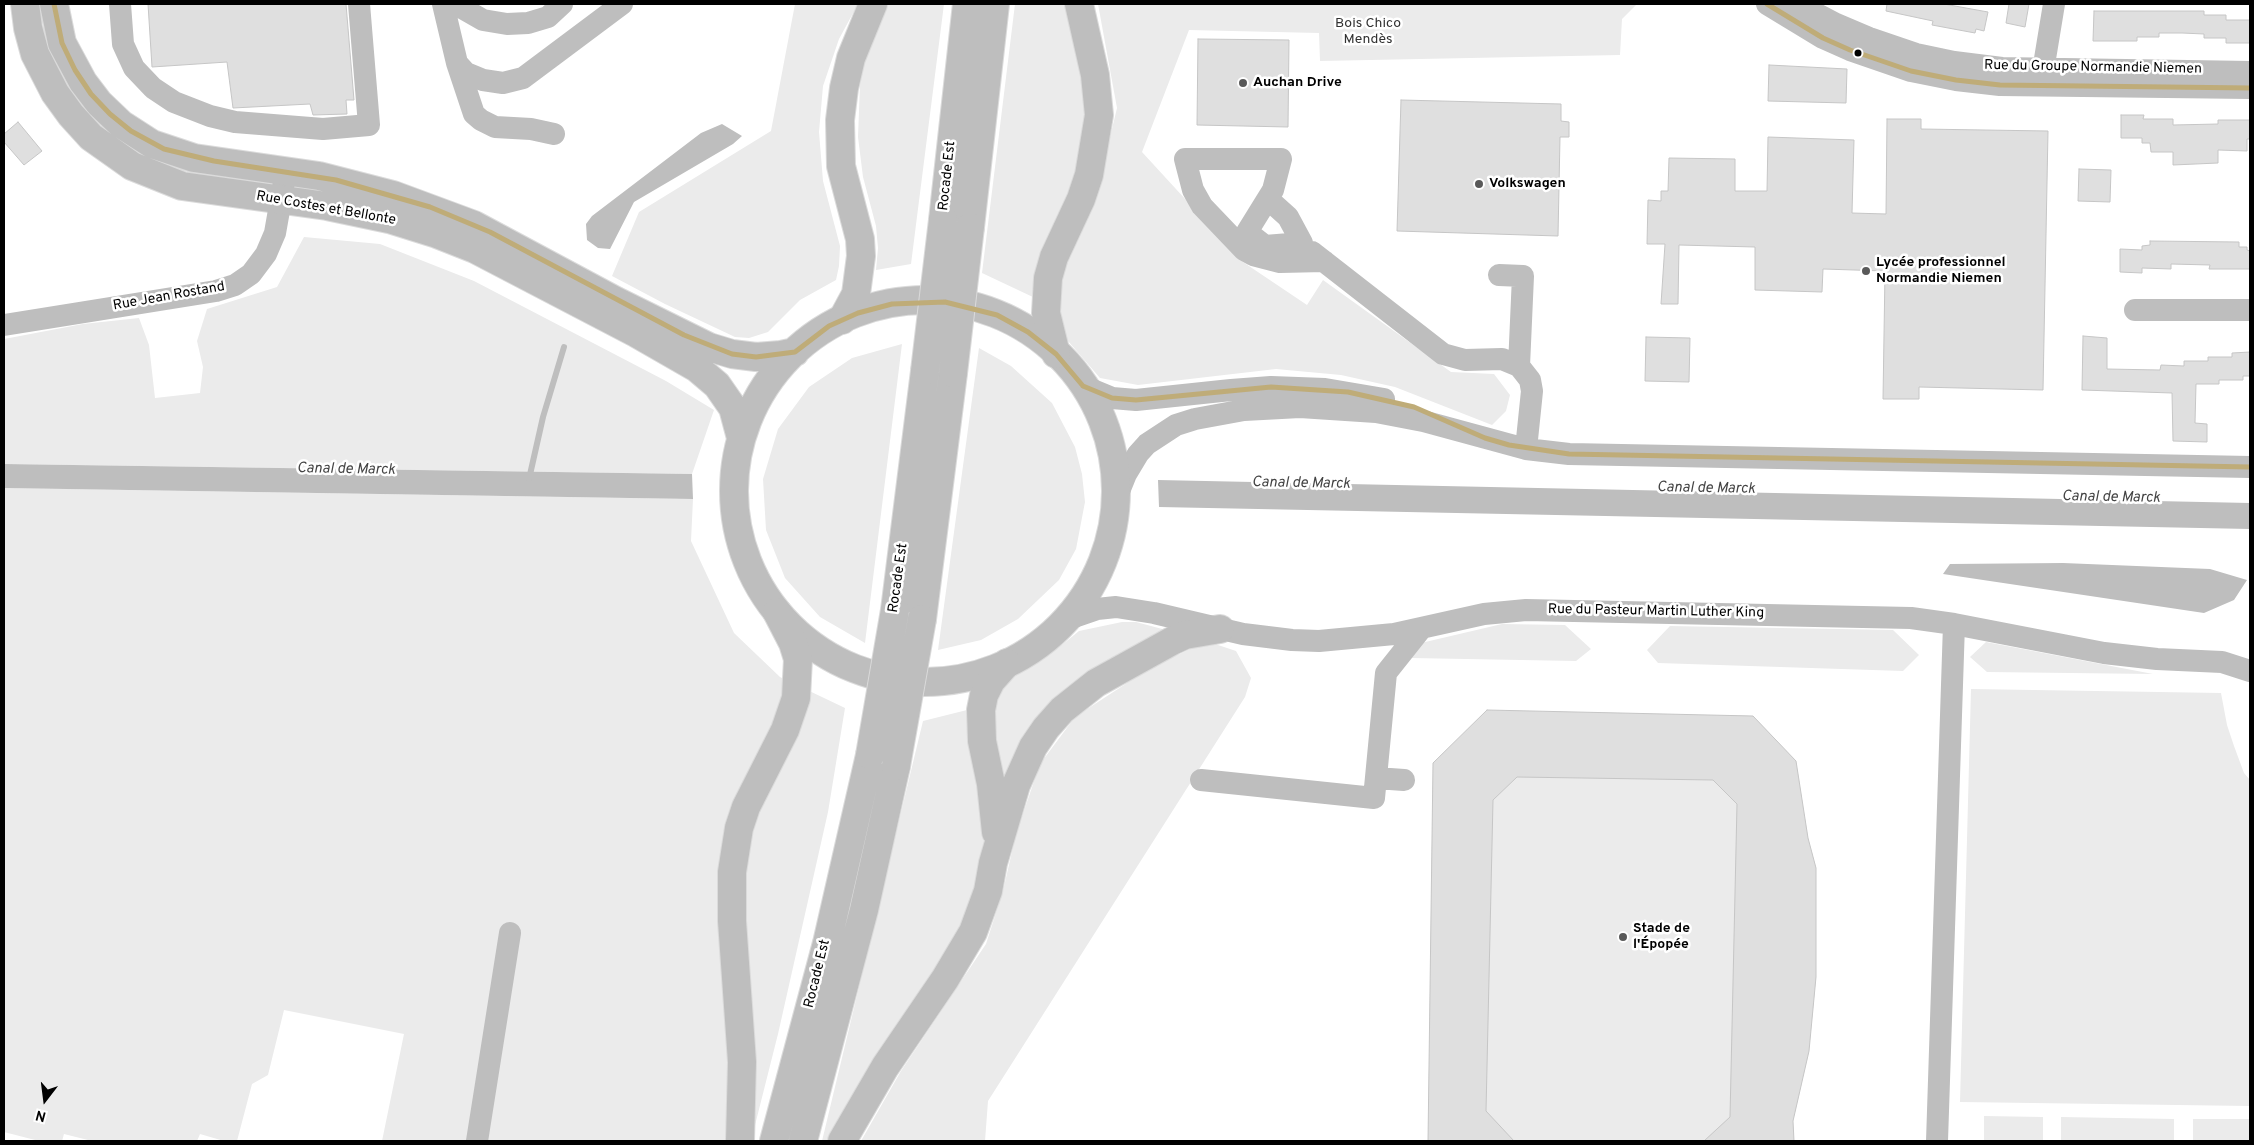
<!DOCTYPE html>
<meta charset="utf-8">
<style>
body{margin:0}
#map{position:relative;width:2254px;height:1145px;overflow:hidden;background:#fff;font-family:Overpass,sans-serif}
canvas{display:block}
.frame{position:absolute;inset:0;border:5px solid #000;pointer-events:none}
.north{position:absolute;left:20px;top:1075px;width:50px;height:50px;-webkit-text-stroke:4px #fff;paint-order:stroke;rotate:195deg;font-size:14px;font-weight:700;line-height:20px;text-align:center;color:#000}
.north::after{content:'';display:block;margin:auto;width:18px;height:22px;background:#000;clip-path:polygon(50% 0,100% 100%,50% 72%,0 100%)}
</style>
<div id="map">
<canvas width="2254" height="1145"></canvas>
<div class="frame"></div>
<div class="north">N</div>
</div>
<script>
const ctx = document.querySelector('canvas').getContext('2d');
ctx.lineJoin = 'round';
function fill(path, color) { ctx.fillStyle = color; ctx.fill(path, 'evenodd'); }
const poly = rows => new Path2D(rows.map(r => 'M' + r).join(''));
function strokePath(path, color, width, dash) { ctx.strokeStyle = color; ctx.lineWidth = width; ctx.lineCap = dash ? 'butt' : 'round'; ctx.setLineDash(dash || []); ctx.stroke(path); }
function drawText(font, color, halo, rows, align = 'center') {
  ctx.font = font + ' Overpass,sans-serif'; ctx.lineWidth = 5; ctx.setLineDash([]); ctx.textBaseline = 'middle'; ctx.strokeStyle = halo; ctx.fillStyle = color; for (const [text, x, y, turn = 0] of rows) {
    ctx.save(); ctx.translate(x, y); ctx.rotate((+turn || 0) * Math.PI / 180); ctx.textAlign = isNaN(turn) ? turn : align; if (halo) ctx.strokeText(text, 0, 0); ctx.fillText(text, 0, 0); ctx.restore();
  }
}
const green = poly([
 [795,4,858,4,839,39,823,86,819,132,823,181,840,246,839,266,836,280,800,300,768,332,749,338,735,337,665,304,612,276,639,212,771,131],
 [887,4,944,4,911,264,876,270,878,248,876,226,863,177,858,137,860,85,868,42],
 [1015,4,1070,4,1090,124,1085,161,1035,298,982,273],
 [1098,4,1637,4,1622,19,1620,55,1320,61,1319,33,1189,30,1142,152,1243,262,1307,305,1323,280,1451,372,1494,374,1510,395,1506,411,1492,425,1395,387,1341,375,1276,369,1138,385,1100,378,1062,334,1056,292,1069,251,1100,179,1117,108],
 [304,237,380,244,474,281,666,381,714,410,692,474,4,464,4,339,83,324,139,318,149,345,155,398,200,393,203,367,197,341,207,309,277,287],
 [902,344,865,643,820,617,785,578,766,530,763,479,778,429,809,387,852,358],
 [979,348,1011,366,1052,403,1075,447,1082,474,1085,502,1076,549,1059,580,1018,619,981,640,938,650],
 [4,488,693,499,691,541,734,633,780,677,845,708,828,812,778,1034,751,1141,382,1141,404,1034,284,1010,268,1075,252,1084,237,1141,224,1141,200,1134,197,1141,92,1141,64,1134,62,1141,39,1141,4,1132],
 [1122,622,1136,622,1166,630,1111,666,1007,790,999,773,990,708,1006,682,1026,667,1063,644,1079,631],
 [1502,624,1565,625,1591,649,1576,661,1411,658,1421,643],
 [1670,626,1893,630,1919,655,1903,671,1658,663,1647,650],
 [1986,642,2153,674,1987,672,1970,657],
 [1215,644,1236,651,1251,678,1245,697,988,1101,985,1141,861,1141,901,1071,986,944,1003,891,1016,834,1040,764,1075,717,1147,670,1196,646],
 [1971,689,2221,693,2227,725,2234,746,2244,773,2250,780,2250,1106,1960,1102],
 [967,710,989,818,971,922,835,1141,822,1141,923,721],
 [1487,711,1753,716,1796,761,1808,838,1816,868,1816,977,1809,1051,1793,1121,1794,1141,1428,1141,1433,763],
 [1984,1116,2043,1117,2043,1141,1984,1141],
 [2061,1117,2174,1119,2174,1141,2061,1141],
 [2193,1119,2250,1119,2250,1141,2193,1141]
]);
const water = poly([
 [722,124,742,136,733,144,634,202,610,249,598,248,587,240,586,224,592,216,701,133],
 [4,464,692,474,693,499,4,488],
 [1158,480,2250,503,2250,529,1159,507],
 [2063,563,2210,569,2247,580,2234,600,2204,613,1943,574,1950,564]
]);
const stream = poly([
 [529,479,543,417,564,347]
]);
const building = poly([
 [148,4,346,4,354,100,346,100,347,114,313,115,310,104,233,108,227,62,152,67,148,4],
 [1887,4,1944,4,1988,12,1984,31,1976,29,1975,33,1932,25,1933,21,1886,11,1887,4],
 [2009,4,2029,4,2025,27,2006,23,2009,4],
 [2094,11,2204,11,2204,15,2226,15,2226,20,2250,20,2250,43,2226,43,2226,38,2204,38,2204,34,2182,33,2159,33,2159,37,2137,37,2137,41,2093,41,2094,11],
 [1198,39,1289,40,1288,127,1197,125,1198,39],
 [1769,65,1847,69,1846,103,1768,101,1769,65],
 [1401,100,1561,104,1561,121,1569,122,1569,137,1560,137,1558,236,1397,231,1401,100],
 [2121,115,2144,115,2143,119,2173,119,2173,125,2218,124,2218,120,2250,120,2250,139,2247,139,2247,151,2218,150,2218,163,2173,165,2173,152,2151,152,2150,143,2142,143,2142,138,2121,138,2121,115],
 [1887,119,1921,119,1921,129,2048,131,2043,390,1919,387,1919,399,1883,399,1885,271,1823,269,1822,292,1755,290,1755,247,1679,245,1678,304,1661,304,1665,244,1647,244,1648,200,1661,201,1661,191,1668,191,1669,158,1735,159,1735,191,1767,191,1768,137,1854,140,1852,213,1886,214,1887,119],
 [18,122,42,151,24,165,4,142,4,134,18,122],
 [2079,169,2111,170,2110,202,2078,201,2079,169],
 [2150,241,2239,242,2239,247,2247,247,2247,250,2250,251,2250,269,2209,269,2210,265,2171,264,2171,269,2142,268,2142,273,2120,272,2120,249,2142,250,2142,246,2150,245,2150,241],
 [2083,336,2107,338,2107,369,2160,370,2161,365,2184,366,2184,361,2208,361,2208,357,2232,357,2232,353,2250,352,2250,376,2243,376,2243,380,2219,380,2219,384,2196,384,2195,423,2207,424,2207,442,2173,441,2172,393,2082,390,2083,336],
 [1646,337,1690,338,1689,382,1645,381,1646,337],
 [1487,710,1753,716,1796,761,1808,838,1816,868,1816,977,1809,1051,1793,1121,1794,1141,1704,1141,1730,1117,1737,804,1713,780,1517,777,1493,800,1486,1111,1514,1141,1428,1141,1433,763,1487,710]
]);
const minor = poly([
 [120,4,123,44,134,68,153,88,174,102,210,116,235,122,323,129,369,125,359,4],
 [443,4,457,63,466,73,483,80,503,83,523,78,622,4],
 [455,4,483,20,507,24,528,23,548,17,562,4],
 [1767,4,1823,38,1850,50,1911,71,1956,80,2000,85,2250,88],
 [1798,4,1836,24,1869,38,1916,54,1954,62,2002,68,2250,72],
 [457,63,474,114,481,120,495,127,531,129,554,134],
 [2041,83,2054,4],
 [1268,199,1288,217,1302,243,1265,246,1247,232,1273,190,1281,159,1185,159,1193,190,1202,206,1244,250,1253,255,1280,262,1324,261],
 [1312,252,1443,354,1465,360,1502,359,1519,366,1530,380,1532,391,1526,449],
 [1499,275,1523,276,1519,366],
 [2135,310,2250,310],
 [4,325,216,291,235,285,251,274,266,254,275,233,284,182],
 [1083,386,1112,398,1136,400,1231,390,1271,387,1325,389,1384,399],
 [1115,501,1126,474,1138,454,1147,444,1176,425,1195,419,1244,410,1300,407,1376,412,1423,421,1526,449,1569,454,2250,467],
 [1065,620,1097,609,1116,607,1154,613,1243,634,1292,640,1319,641,1394,634,1484,614,1526,610,1911,618,1954,624,2104,653,2157,659,2222,662,2250,671],
 [1376,778,1404,780],
 [1201,780,1374,798,1386,673,1421,629],
 [477,1141,510,933],
 [1937,1141,1954,624]
]);
const major = poly([
 [25,4,28,28,35,54,55,93,71,115,91,137,132,166,182,186,327,206,389,219,437,234,475,249,636,333,697,368,717,385,733,408,741,438],
 [54,4,62,43,83,82,99,103,121,124,152,144,194,158,319,176,393,195,474,225,616,301,709,347,732,354,756,357,781,355,795,352],
 '734 491a191 191 0 1 1 382 0a191 191 0 1 1-382 0Z'
]);
const highway = poly([
 [943,220,967,4],
 [970,227,995,4],
 [842,320,856,294,861,256,860,239,841,166,840,120,844,88,851,58,873,4],
 [1056,354,1046,313,1048,278,1054,257,1081,199,1089,175,1099,115,1095,75,1079,4],
 [895,610,925,371],
 [922,619,953,373],
 [996,832,991,784,982,741,981,710,984,695,991,681,1007,663],
 [740,1141,742,1062,732,921,732,872,739,828,746,807,785,730,796,698,798,659,793,643,777,612],
 [774,1141,827,943,870,755],
 [803,1141,864,910,896,766],
 [842,1141,885,1067,945,979,973,932,988,891,993,863,1016,785,1033,747,1046,728,1062,710,1096,683,1172,641,1185,635,1220,629]
]);
const highwayBridge = poly([
 [925,371,943,220],
 [953,373,970,227],
 [870,755,895,610],
 [896,766,922,619]
]);
const bus1 = poly([
 [54,4,62,43,75,70,91,94,110,114,131,131,164,149,214,161,336,180,430,207,490,232,684,335,732,354,756,357,795,352,829,326,858,313,892,304,945,302,997,315,1028,332,1056,354,1083,386],
 [1767,4,1823,38,1850,50,1911,71,1956,80,2000,85,2250,88],
 [1083,386,1112,398,1136,400,1271,387,1348,392,1414,407,1485,438,1509,445,1569,454,2250,467]
]);
const markers = [
 [1858,53,4.5,"#000"],
 [1243,83,5,"#595959"],
 [1479,184,5,"#595959"],
 [1866,271,5,"#595959"],
 [1623,937,5,"#595959"]
];
const parkNames = [
 ["Bois Chico",1368,24],
 ["Mendès",1368,40]
];
const streetNames = [
 ["Rue du Groupe Normandie Niemen",2093,68,1],
 ["Rocade Est",948,176,-84],
 ["Rue Costes et Bellonte",326,209,10],
 ["Rue Jean Rostand",169,297,-10],
 ["Rocade Est",899,578,-82],
 ["Rue du Pasteur Martin Luther King",1656,612,1],
 ["Rocade Est",818,974,-76]
];
const poiNames = [
 ["Auchan Drive",1253,83],
 ["Volkswagen",1489,184],
 ["Lycée professionnel",1876,263],
 ["Normandie Niemen",1876,279],
 ["Stade de",1633,929],
 ["l'Épopée",1633,945]
];
const waterNames = [
 ["Canal de Marck",346,470,1],
 ["Canal de Marck",1301,484,1],
 ["Canal de Marck",1706,489,1],
 ["Canal de Marck",2111,498,1]
];
fill(green, '#ebebeb');
fill(water, '#bebebe');
strokePath(stream, '#bebebe', 6);
fill(building, '#dfdfdf');
strokePath(building, '#c6c6c6', 1);
strokePath(major, '#dbdbdb', 30);
strokePath(highway, '#dbdbdb', 30);
strokePath(minor, '#bebebe', 22);
strokePath(major, '#bebebe', 28);
strokePath(highway, '#bebebe', 28);
strokePath(highwayBridge, '#dbdbdb', 30, []);
strokePath(highwayBridge, '#bebebe', 28);
strokePath(bus1, '#bfac78', 5);
for (const [x, y, r, color] of markers) { const dot = new Path2D(); dot.arc(x, y, r, 0, 2 * Math.PI); ctx.fillStyle = color; ctx.fill(dot); strokePath(dot, '#fff', 2); }
drawText('14px', '#323232', '#fff', parkNames);
drawText('14px', '#000', '#fff', streetNames);
drawText('bold 14px', '#000', '#fff', poiNames, 'left');
drawText('italic 15px', '#434343', '#fff', waterNames);
</script>
